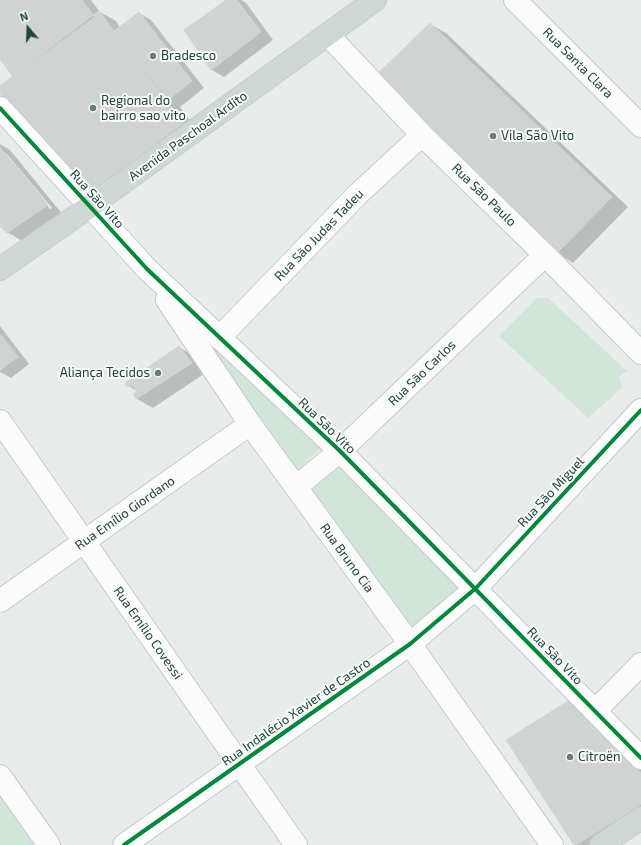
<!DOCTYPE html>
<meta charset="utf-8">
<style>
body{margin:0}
#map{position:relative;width:641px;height:845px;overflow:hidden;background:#e8edeb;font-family:"Exo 2",sans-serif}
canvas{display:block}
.north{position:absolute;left:8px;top:8px;width:40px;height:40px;-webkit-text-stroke:3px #f7fbf9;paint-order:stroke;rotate:341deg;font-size:11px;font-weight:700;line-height:16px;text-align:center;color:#24423a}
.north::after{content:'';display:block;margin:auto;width:14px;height:18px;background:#24423a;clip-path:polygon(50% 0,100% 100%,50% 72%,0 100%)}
</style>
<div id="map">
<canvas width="641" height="845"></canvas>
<div class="north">N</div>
</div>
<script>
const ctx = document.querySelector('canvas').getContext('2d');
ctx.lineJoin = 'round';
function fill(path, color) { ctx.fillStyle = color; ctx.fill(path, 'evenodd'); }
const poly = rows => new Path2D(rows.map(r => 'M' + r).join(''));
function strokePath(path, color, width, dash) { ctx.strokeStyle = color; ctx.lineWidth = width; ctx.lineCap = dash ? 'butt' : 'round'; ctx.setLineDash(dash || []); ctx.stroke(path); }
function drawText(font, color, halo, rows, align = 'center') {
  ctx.font = font + ' "Exo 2",sans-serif'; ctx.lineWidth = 4; ctx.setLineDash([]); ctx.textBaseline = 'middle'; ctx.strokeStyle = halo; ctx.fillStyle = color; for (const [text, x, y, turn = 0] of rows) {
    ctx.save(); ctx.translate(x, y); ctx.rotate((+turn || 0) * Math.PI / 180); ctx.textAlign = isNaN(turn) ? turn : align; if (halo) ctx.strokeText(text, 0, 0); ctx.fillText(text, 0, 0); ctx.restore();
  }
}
const green = poly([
 [537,298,548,298,627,371,619,377,623,387,588,418,499,336],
 [196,338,215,338,320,449,294,474],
 [340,463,463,590,408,632,307,493],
 [0,792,35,845,0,845]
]);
const shadow = poly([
 [0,0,91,0,100,12,116,21,120,28,139,13,151,20,204,88,180,107,199,132,109,200,92,191,0,92,0,87,14,77,0,57],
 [228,0,241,0,246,3,273,40,224,77,212,70,186,31],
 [430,24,446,33,628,207,573,263,557,253],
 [0,144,10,150,63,215,24,242,7,232,0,224],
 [3,153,6,153,52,208,50,209],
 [0,326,29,364,11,378,0,372],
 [179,347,195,357,207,372,153,408,137,399,138,392,129,386],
 [568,702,584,712,641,768,641,823,607,845,575,845]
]);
const building = poly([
 [0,0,82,0,95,17,13,77,0,59,0,0],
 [226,0,237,0,261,32,211,70,184,30,226,0],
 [99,11,183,123,92,191,0,94,0,86,99,11],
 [139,12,192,81,168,100,114,31,139,12],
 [430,23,612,197,556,254,375,76,430,23],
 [0,147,48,205,7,233,0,226,0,147],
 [0,334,18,357,0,370,0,334],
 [179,346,192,363,136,399,133,394,137,392,132,385,128,387,125,383,179,346],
 [568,701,641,773,641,804,576,845,574,845,506,740,568,701]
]);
const minor = poly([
 [515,0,641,126],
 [328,35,422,135,545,255,641,353],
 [0,108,147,269,340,451,641,758],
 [167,300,250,424,410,644,552,845],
 [219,338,357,195,422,135],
 [0,421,296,845],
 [296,487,340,451,545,255],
 [0,601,250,424],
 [595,711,641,664],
 [0,776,49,845],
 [124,845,410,644,476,588,641,410]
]);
const major = poly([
 [0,269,89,207,375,0],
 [601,845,641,818]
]);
const cycleway = poly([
 [0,108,147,269,340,451,641,758],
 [124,845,410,644,476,588,641,410]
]);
const markers = [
 [153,56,4,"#697e78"],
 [93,108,4,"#697e78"],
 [493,136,4,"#697e78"],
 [158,373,4,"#697e78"],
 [570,757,4,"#697e78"]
];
const poiNames = [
 ["Bradesco",161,56],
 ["Regional do",101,101],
 ["bairro sao vito",101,116],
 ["Vila São Vito",501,136],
 ["Aliança Tecidos",150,373,"right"],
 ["Citroën",578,757]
];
const streetNames = [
 ["Rua Santa Clara",578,63,45],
 ["Avenida Paschoal Ardito",188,136,-36],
 ["Rua São Paulo",484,195,44],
 ["Rua São Vito",97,199,48],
 ["Rua São Judas Tadeu",319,235,-46],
 ["Rua São Carlos",422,373,-44],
 ["Rua São Vito",327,426,44],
 ["Rua São Miguel",551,492,-47],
 ["Rua Emílio Giordano",125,513,-35],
 ["Rua Bruno Cia",347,558,54],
 ["Rua Emílio Covessi",148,633,55],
 ["Rua São Vito",555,656,46],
 ["Rua Indalécio Xavier de Castro",296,712,-35]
];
fill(green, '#d1e6d8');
fill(shadow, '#0003');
fill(building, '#cfd4d2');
strokePath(building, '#d1d6d4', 1);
strokePath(minor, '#c5cac8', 24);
strokePath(major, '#c3ccc9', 24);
strokePath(minor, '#fcfcfc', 22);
strokePath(major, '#cfd7d5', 22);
strokePath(cycleway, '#00873e', 4);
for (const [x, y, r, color] of markers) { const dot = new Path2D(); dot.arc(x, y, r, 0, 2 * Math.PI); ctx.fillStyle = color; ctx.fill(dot); strokePath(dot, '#f7fbf9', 1.5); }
drawText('13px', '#24423a', '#f7fbf9', poiNames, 'left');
drawText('13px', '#24423a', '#f7fbf9', streetNames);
</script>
